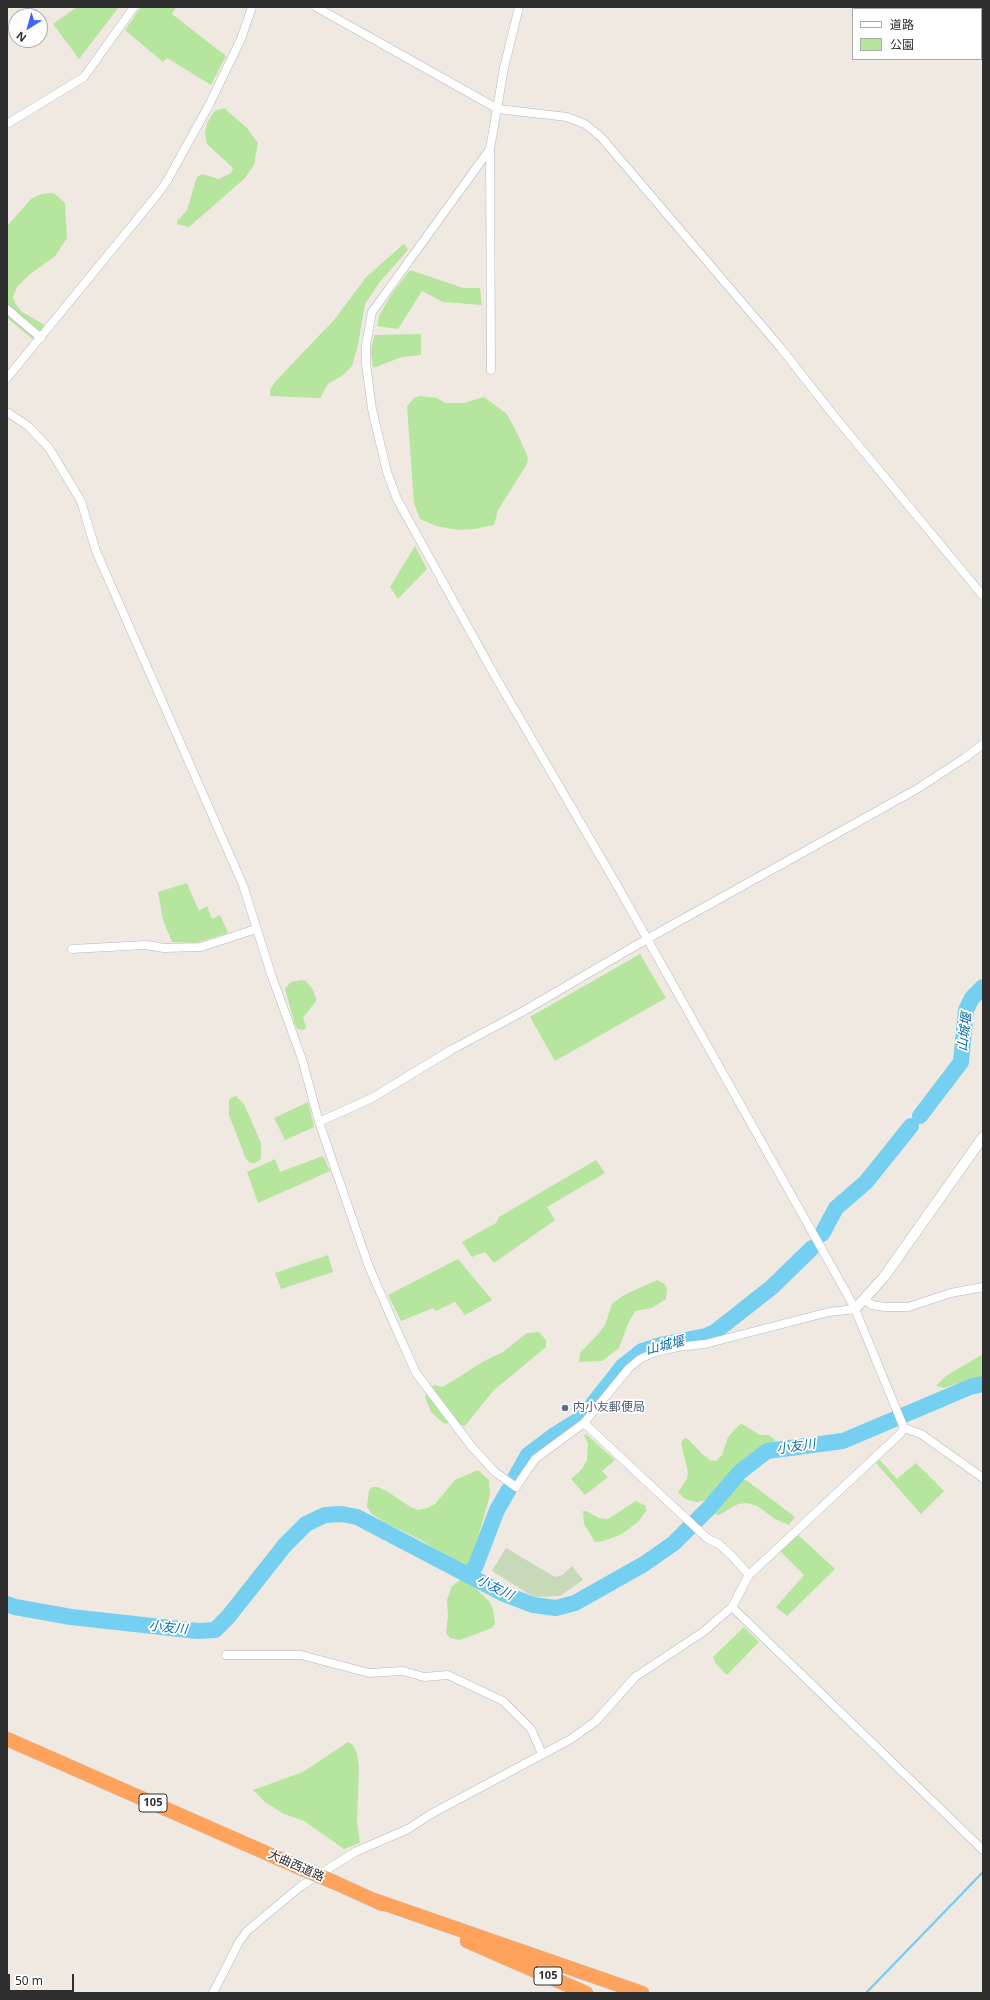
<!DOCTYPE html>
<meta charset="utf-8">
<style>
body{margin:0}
#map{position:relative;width:990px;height:2000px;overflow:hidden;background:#efe9e1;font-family:"Noto Sans","Noto Sans JP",sans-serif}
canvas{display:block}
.frame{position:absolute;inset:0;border:8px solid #2e2e2e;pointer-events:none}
.legend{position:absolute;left:852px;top:8px;width:130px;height:52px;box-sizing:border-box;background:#fff;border:1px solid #ababab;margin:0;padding:5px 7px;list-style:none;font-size:12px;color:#2e2e2e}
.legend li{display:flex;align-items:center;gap:8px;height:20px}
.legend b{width:20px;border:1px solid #ababab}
.north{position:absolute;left:8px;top:8px;width:40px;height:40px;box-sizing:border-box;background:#fff;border:1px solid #ababab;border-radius:50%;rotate:217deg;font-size:11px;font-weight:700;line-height:16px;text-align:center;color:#2e2e2e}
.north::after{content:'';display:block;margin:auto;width:14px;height:18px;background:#4264fb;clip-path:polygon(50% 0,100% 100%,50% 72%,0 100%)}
.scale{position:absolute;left:8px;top:1974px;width:66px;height:18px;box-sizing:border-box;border:2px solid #2e2e2e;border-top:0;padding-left:5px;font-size:12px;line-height:14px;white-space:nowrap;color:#2e2e2e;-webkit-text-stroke:3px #fff;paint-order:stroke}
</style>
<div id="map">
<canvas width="990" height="2000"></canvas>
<div class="frame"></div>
<ul class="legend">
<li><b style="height:5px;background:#fff"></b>道路</li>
<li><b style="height:11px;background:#b6e59e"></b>公園</li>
</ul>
<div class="north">N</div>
<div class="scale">50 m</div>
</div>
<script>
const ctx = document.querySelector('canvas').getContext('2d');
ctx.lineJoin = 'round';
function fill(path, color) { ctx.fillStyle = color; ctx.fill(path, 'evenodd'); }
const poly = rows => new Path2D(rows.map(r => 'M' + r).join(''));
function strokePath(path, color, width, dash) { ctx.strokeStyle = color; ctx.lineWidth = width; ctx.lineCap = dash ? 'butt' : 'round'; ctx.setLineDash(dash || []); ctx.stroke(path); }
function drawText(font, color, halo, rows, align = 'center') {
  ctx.font = font + ' "Noto Sans","Noto Sans JP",sans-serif'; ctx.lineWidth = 3.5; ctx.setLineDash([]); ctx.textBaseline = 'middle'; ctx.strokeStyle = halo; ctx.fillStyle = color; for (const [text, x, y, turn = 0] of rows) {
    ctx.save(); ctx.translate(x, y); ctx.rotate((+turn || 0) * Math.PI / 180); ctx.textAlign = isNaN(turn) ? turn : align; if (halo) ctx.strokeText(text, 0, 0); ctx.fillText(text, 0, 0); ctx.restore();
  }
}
const green = poly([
 [77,7,119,7,79,59,53,24],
 [141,7,176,7,172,14,226,56,211,85,167,58,163,62,125,30],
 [224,108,247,128,258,143,254,165,244,179,189,227,177,224,177,221,187,210,197,177,202,174,219,179,231,173,233,168,207,144,205,133,207,124,211,116,215,111],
 [51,193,55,194,65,203,67,238,55,256,29,275,17,287,13,297,15,303,22,312,43,324,44,328,35,338,31,338,7,318,7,226,32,198,42,194],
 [404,244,408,250,379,283,365,304,358,345,352,366,343,375,328,384,320,398,270,396,270,390,275,382,334,320,367,276],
 [410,270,463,288,480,288,482,305,443,302,422,291,398,329,377,326,379,316,391,295],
 [421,334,421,355,402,357,373,368,371,352,374,335],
 [420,396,437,398,445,403,464,403,484,397,507,414,520,439,528,458,527,464,498,510,494,525,474,529,458,530,436,526,420,519,414,503,407,406,414,398],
 [415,546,427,569,398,599,390,587],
 [187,883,199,911,207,906,212,919,220,915,228,933,196,943,172,942,163,920,158,892],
 [640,954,666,998,555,1061,530,1017],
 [301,980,306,981,312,988,316,998,316,1001,303,1018,306,1027,304,1030,298,1029,295,1025,285,989,291,982],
 [236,1096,244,1104,261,1143,261,1156,260,1160,255,1163,250,1163,246,1159,229,1115,229,1100,232,1097],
 [308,1102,314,1127,285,1140,274,1118],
 [323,1156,330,1171,258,1203,247,1172,275,1159,280,1172],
 [596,1160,605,1173,547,1207,555,1220,494,1263,485,1252,472,1257,462,1242,496,1223,499,1217],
 [328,1255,333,1272,281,1289,275,1273],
 [458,1259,492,1300,465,1315,455,1302,436,1311,433,1308,401,1321,388,1295],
 [657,1280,663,1283,667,1288,666,1299,652,1308,635,1311,628,1324,619,1348,602,1361,579,1362,580,1353,598,1334,605,1325,612,1304,624,1295],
 [539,1332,546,1340,546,1347,493,1391,465,1426,443,1423,431,1412,425,1397,427,1391,434,1385,443,1387,484,1361,503,1352,527,1333],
 [983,1354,983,1379,955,1384,945,1388,936,1386,946,1376],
 [742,1424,760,1435,769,1435,774,1439,775,1441,772,1447,763,1446,751,1455,710,1499,697,1502,685,1499,678,1492,687,1479,688,1472,681,1443,683,1440,685,1438,689,1440,701,1453,710,1460,716,1461,722,1455,728,1437,739,1425],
 [586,1434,615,1460,602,1471,608,1477,585,1495,571,1479,582,1469,587,1460,588,1443,584,1436],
 [879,1459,897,1479,916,1463,944,1491,921,1514,876,1463],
 [478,1470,489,1480,490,1495,470,1565,464,1567,419,1539,384,1522,372,1514,367,1507,369,1490,372,1487,378,1487,388,1492,409,1506,418,1510,427,1508,435,1504,455,1480],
 [746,1480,795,1517,789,1525,775,1519,757,1506,747,1503,738,1504,719,1515,712,1513,731,1487,740,1480],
 [636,1501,646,1506,646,1511,639,1521,622,1534,603,1541,595,1542,584,1524,583,1511,586,1511,599,1518,608,1519],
 [795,1532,835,1569,787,1616,776,1607,804,1575,779,1550],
 [462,1579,469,1582,489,1601,493,1609,495,1624,492,1628,460,1640,450,1638,446,1633,448,1617,447,1600,452,1586],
 [744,1627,759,1642,727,1675,716,1664,713,1657],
 [348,1742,352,1744,357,1753,359,1768,357,1821,360,1843,344,1849,304,1821,284,1814,265,1802,253,1790,303,1772]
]);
const cemetery = poly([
 [506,1548,555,1577,562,1575,572,1566,583,1580,560,1596,535,1597,527,1593,492,1571]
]);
const stream = poly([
 [866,1993,983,1872]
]);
const river = poly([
 [920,1116,961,1062,966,1010,972,998,983,987],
 [822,1234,836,1208,866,1182,911,1126],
 [515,1478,528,1455,556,1434,582,1418,623,1366,642,1351,660,1345,706,1336,715,1332,772,1287,812,1248],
 [470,1576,476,1565,497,1510,508,1491],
 [7,1604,15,1607,71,1617,198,1631,215,1630,228,1617,285,1545,306,1524,325,1515,342,1514,357,1517,502,1593,533,1605,556,1608,575,1603,644,1564,674,1543,709,1508,740,1472,767,1451,843,1441,970,1387,983,1384]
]);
const minor = poly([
 [316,7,498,109,567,117,585,124,601,137,780,347,831,412,983,596],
 [7,124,84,77,134,7],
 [7,309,41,338],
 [491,370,490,149,504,68,519,7],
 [7,378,157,195,167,181,209,105,241,39,252,7],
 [7,412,28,426,49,448,81,501,96,551,243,885,271,974,302,1059,319,1122,369,1267,395,1326,416,1373,472,1447,495,1472,516,1487,535,1459,584,1423,629,1368,640,1359,655,1352,678,1347,705,1344,829,1312,855,1309],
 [72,949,146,945,164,948,201,947,256,929],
 [319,1122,372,1098,451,1050,522,1012,647,939,917,789,966,757,983,744],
 [864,1299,872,1305,885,1307,908,1307,951,1293,983,1287],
 [584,1423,708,1539,719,1544,733,1557,749,1575],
 [904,1428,921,1434,983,1478],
 [732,1607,983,1850],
 [226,1655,301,1655,369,1673,403,1671,424,1677,448,1675,503,1701,531,1729,542,1754],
 [213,1993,239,1942,247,1931,301,1886,355,1852,408,1829,431,1814,571,1739,596,1721,635,1677,703,1632,732,1607,749,1575,900,1434,904,1428,855,1309,846,1292,618,887,495,676,397,499,387,472,372,409,366,364,366,345,372,312,490,149]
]);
const tertiary = poly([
 [855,1309,884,1277,983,1137]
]);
const motorway = poly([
 [7,1739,298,1867],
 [336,1883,382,1904],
 [374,1900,642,1993],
 [467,1941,586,1993]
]);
const motorwayBridge = poly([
 [298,1867,336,1883]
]);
const markers = [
 [565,1408,4,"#5c6f8a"]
];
const shields = [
 [153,1803,28],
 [548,1976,28]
];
const shieldNames = [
 ["105",153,1803],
 ["105",548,1976]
];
const serviceNames = [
 ["内小友郵便局",573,1408]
];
const streetNames = [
 ["大曲西道路",296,1866,24]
];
const waterNames = [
 ["山城堰",965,1032,-83],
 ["山城堰",665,1346,-15],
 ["小友川",796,1447,-8],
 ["小友川",495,1588,26],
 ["小友川",168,1628,6]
];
fill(green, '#b6e59e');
fill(cemetery, '#c8d9b8');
strokePath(stream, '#75cff0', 2.5);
strokePath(river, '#75cff0', 16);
strokePath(minor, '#b4b7c1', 9);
strokePath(tertiary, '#b4b7c1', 11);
strokePath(motorway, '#c9c9c9', 15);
strokePath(minor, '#fff', 8);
strokePath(tertiary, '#fff', 10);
strokePath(motorway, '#ffa35c', 14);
strokePath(motorwayBridge, '#c9c9c9', 15, []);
strokePath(motorwayBridge, '#ffa35c', 14);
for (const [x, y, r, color] of markers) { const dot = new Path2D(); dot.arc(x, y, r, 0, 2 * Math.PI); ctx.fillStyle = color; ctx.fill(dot); strokePath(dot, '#fff', 1.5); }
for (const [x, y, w] of shields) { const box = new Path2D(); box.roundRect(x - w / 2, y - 9, w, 18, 3); ctx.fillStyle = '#fff'; ctx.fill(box); strokePath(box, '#2e2e2e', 1); }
drawText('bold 11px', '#2e2e2e', null, shieldNames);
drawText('12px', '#4e5e75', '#fff', serviceNames, 'left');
drawText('12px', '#2e2e2e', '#fff', streetNames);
drawText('italic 13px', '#0d6fa3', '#fff', waterNames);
</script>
